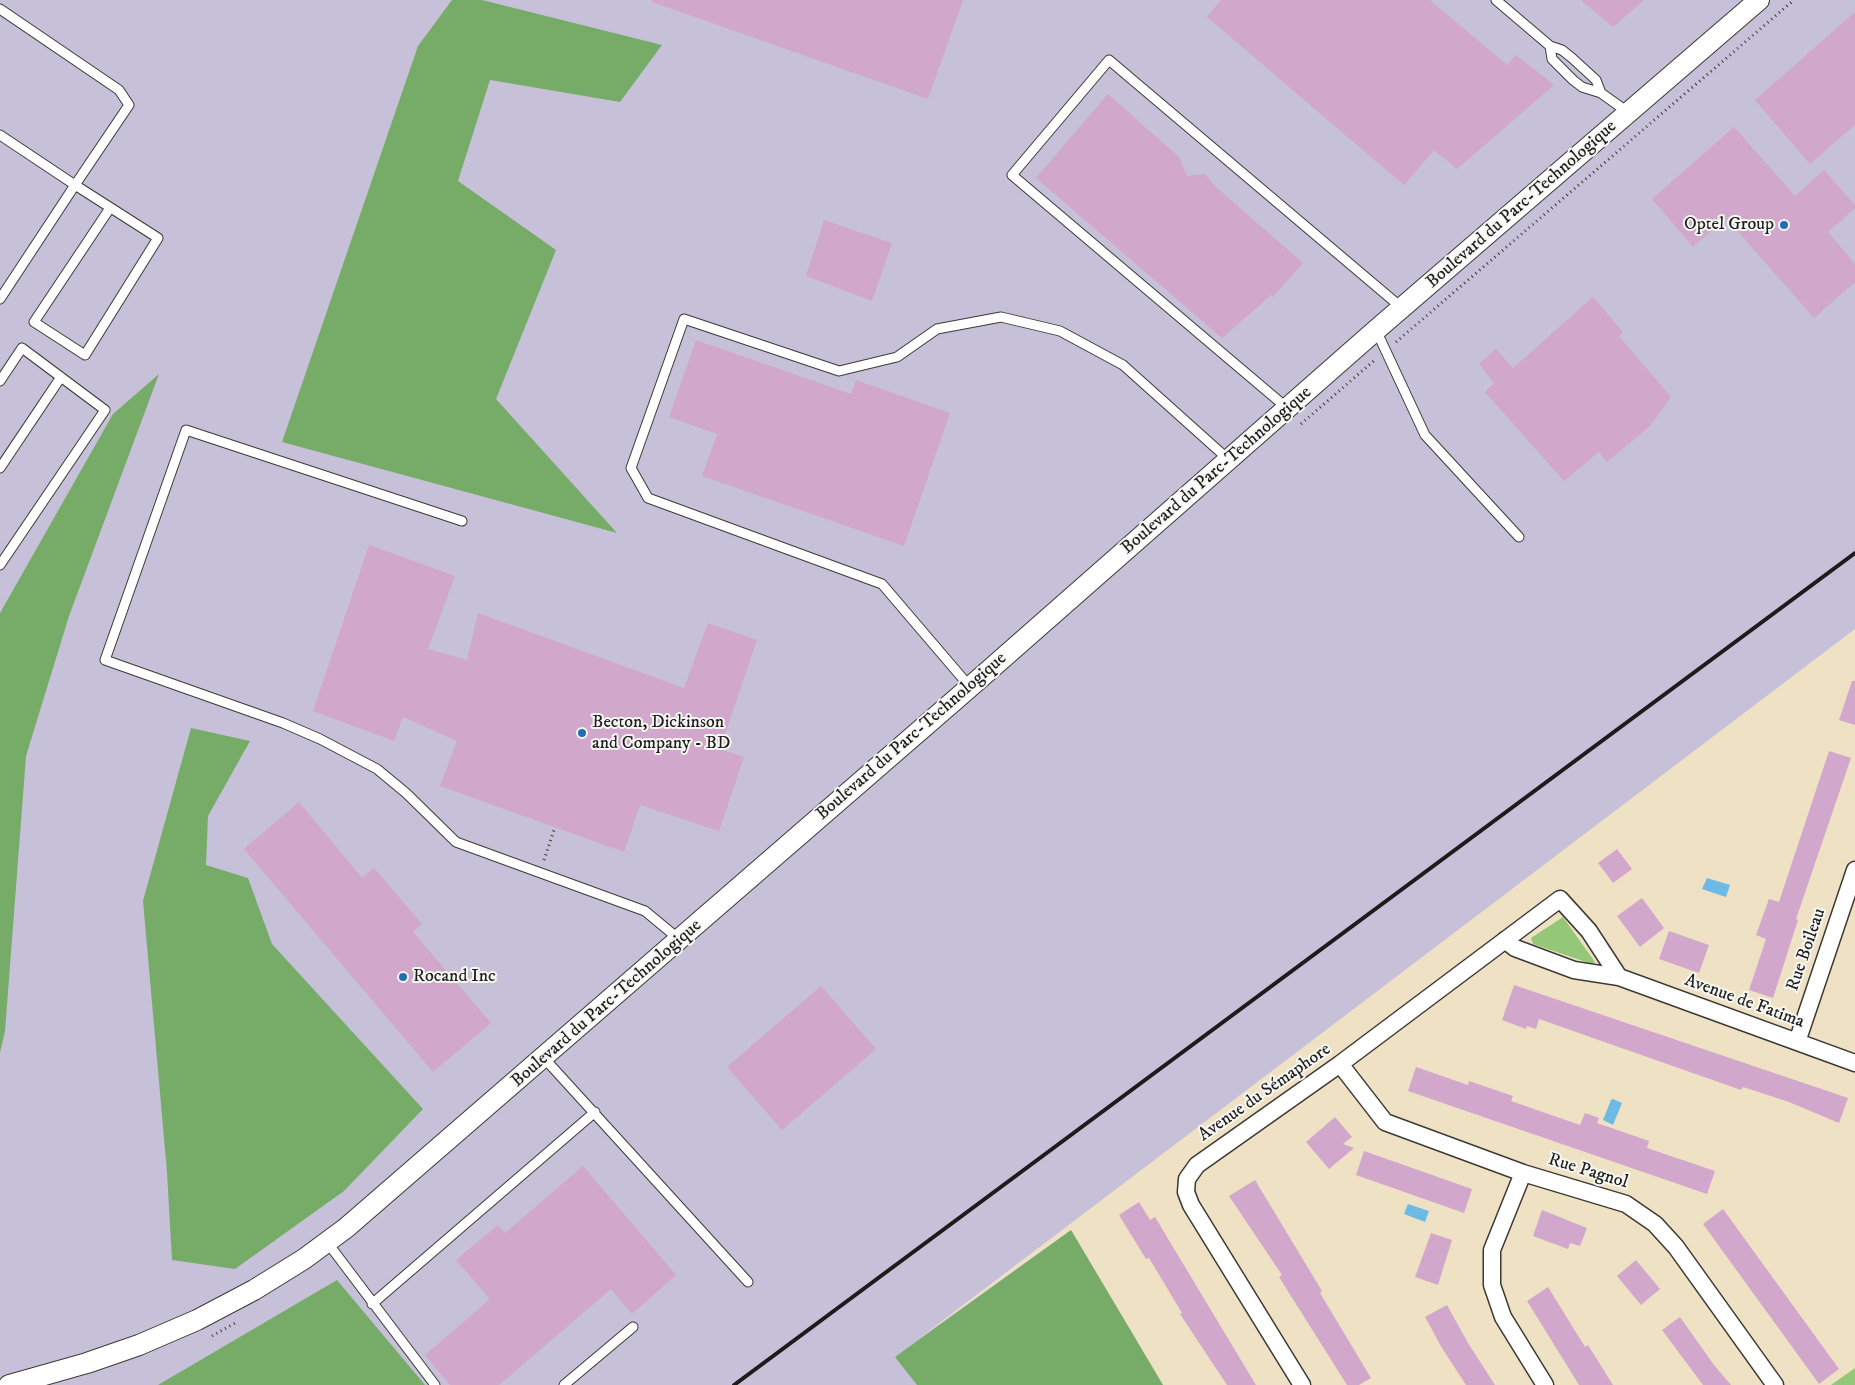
<!DOCTYPE html>
<meta charset="utf-8">
<style>
body{margin:0}
canvas{display:block;background:#efe1c4}
</style>
<canvas width="1855" height="1385"></canvas>
<script>
const ctx = document.querySelector('canvas').getContext('2d');
ctx.lineJoin = 'round';
function fill(path, color) { ctx.fillStyle = color; ctx.fill(path, 'evenodd'); }
const poly = rows => new Path2D(rows.map(r => 'M' + r).join(''));
function strokePath(path, color, width, dash) { ctx.strokeStyle = color; ctx.lineWidth = width; ctx.lineCap = dash ? 'butt' : 'round'; ctx.setLineDash(dash || []); ctx.stroke(path); }
function drawText(font, color, halo, rows, align = 'center') {
  ctx.font = font + ' "IM FELL DW Pica",serif'; ctx.lineWidth = 4; ctx.setLineDash([]); ctx.textBaseline = 'middle'; ctx.strokeStyle = halo; ctx.fillStyle = color; for (const [text, x, y, turn = 0] of rows) {
    ctx.save(); ctx.translate(x, y); ctx.rotate((+turn || 0) * Math.PI / 180); ctx.textAlign = isNaN(turn) ? turn : align; if (halo) ctx.strokeText(text, 0, 0); ctx.fillText(text, 0, 0); ctx.restore();
  }
}
const industrial = poly([
 [0,0,1855,0,1855,629,917,1340,1071,1230,1163,1385,0,1385]
]);
const green = poly([
 [1563,917,1595,962,1592,964,1533,944,1531,938],
 [1855,1368,1855,1385,1831,1385]
]);
const forest = poly([
 [452,0,482,0,662,45,620,102,490,80,458,181,556,250,496,399,617,533,282,442,418,46],
 [159,374,69,616,26,756,5,1031,0,1053,0,613,113,414],
 [191,728,250,741,208,816,206,865,248,878,272,944,423,1109,344,1191,235,1269,172,1260,167,1172,143,901],
 [1071,1230,1163,1385,917,1385,895,1357],
 [337,1280,425,1385,158,1385]
]);
const water = poly([
 [1707,878,1730,885,1726,897,1702,889],
 [1613,1099,1622,1103,1613,1125,1603,1120,1611,1100],
 [1408,1204,1429,1211,1425,1222,1404,1214]
]);
const building = poly([
 [652,0,963,0,928,99,652,2],
 [1221,0,1430,0,1507,65,1516,55,1554,85,1457,169,1434,150,1404,185,1207,17],
 [1581,0,1644,0,1613,27],
 [1855,12,1855,125,1810,164,1755,100],
 [1108,94,1179,157,1187,176,1205,174,1216,187,1303,263,1273,297,1271,295,1222,338,1036,178],
 [1734,127,1795,196,1824,170,1855,205,1855,208,1828,232,1855,264,1855,282,1814,318,1726,218,1693,247,1652,199],
 [824,220,892,243,872,301,806,276],
 [1593,297,1623,332,1619,336,1671,397,1650,426,1607,462,1599,452,1564,481,1485,392,1494,383,1479,364,1496,349,1513,368],
 [696,340,851,394,856,380,950,413,904,546,702,476,717,434,669,417],
 [369,545,455,576,428,649,467,660,478,613,684,688,708,623,757,640,720,749,744,757,719,831,640,805,624,852,440,786,457,741,403,717,394,741,313,711],
 [1852,681,1855,681,1855,725,1839,720],
 [1829,751,1851,758,1796,919,1798,920,1773,998,1749,990,1766,939,1756,935,1769,899,1779,902],
 [299,802,362,878,374,868,422,924,413,932,491,1023,433,1072,244,849],
 [1617,849,1632,869,1613,883,1598,863],
 [1642,898,1664,928,1640,947,1617,916],
 [1669,931,1709,945,1699,973,1659,959],
 [1514,985,1848,1098,1839,1123,1789,1102,1743,1087,1741,1090,1539,1019,1536,1029,1527,1026,1526,1029,1502,1020],
 [821,986,876,1049,782,1130,727,1067],
 [1416,1067,1468,1085,1469,1081,1513,1096,1511,1101,1580,1125,1585,1113,1599,1118,1597,1123,1649,1141,1647,1148,1715,1171,1707,1194,1408,1091],
 [1335,1117,1352,1137,1343,1144,1354,1148,1329,1169,1306,1142],
 [1364,1151,1472,1189,1464,1213,1356,1175],
 [583,1166,676,1275,632,1314,611,1289,499,1385,450,1385,425,1355,490,1299,456,1260,498,1225,505,1233],
 [1255,1180,1322,1291,1320,1293,1371,1378,1359,1385,1347,1385,1279,1277,1282,1275,1229,1196],
 [1139,1202,1150,1220,1155,1217,1256,1385,1227,1385,1180,1314,1182,1313,1149,1258,1146,1259,1119,1215],
 [1723,1209,1839,1369,1819,1384,1703,1224],
 [1542,1210,1587,1228,1580,1246,1570,1243,1568,1249,1533,1236],
 [1431,1233,1452,1240,1438,1285,1415,1277],
 [1636,1260,1660,1289,1641,1305,1617,1276],
 [1548,1287,1585,1347,1588,1345,1613,1385,1579,1385,1527,1301],
 [1447,1305,1468,1343,1495,1385,1466,1385,1442,1348,1425,1317],
 [1680,1317,1714,1365,1731,1385,1703,1385,1662,1330]
]);
const path = poly([
 [1396,342,1794,0],
 [1301,424,1376,359],
 [544,860,555,827],
 [212,1336,237,1322]
]);
const service = poly([
 [1496,0,1550,46,1562,50,1572,58,1596,80,1601,93],
 [0,9,119,90,129,105,75,185,158,238,85,355,34,322,110,208],
 [1550,46,1552,59,1573,80,1582,87,1601,93,1629,113],
 [0,135,75,185,0,299],
 [1376,330,1425,435,1519,537],
 [0,381,22,348,105,410,0,565],
 [1287,408,1012,175,1109,60,1402,308],
 [0,468,61,377],
 [462,521,186,430,105,660,283,723,320,739,377,769,406,793,456,842,645,911,680,940],
 [970,687,882,584,648,498,631,468,684,319,839,371,897,357,937,329,1001,317,1060,331,1123,365,1229,460],
 [544,1058,748,1282],
 [327,1242,435,1385],
 [372,1304,595,1112],
 [564,1385,633,1327]
]);
const minor = poly([
 [1505,940,1515,948,1574,970,1619,977,1855,1063],
 [1797,1042,1855,870],
 [1340,1064,1385,1122,1523,1173,1626,1204,1655,1224,1676,1247,1775,1385],
 [1523,1173,1492,1250,1492,1285,1503,1317,1545,1385],
 [1302,1385,1191,1205,1186,1192,1187,1179,1197,1165,1340,1064,1560,899,1589,931,1619,977]
]);
const tertiary = poly([
 [9,1385,87,1363,139,1345,197,1320,254,1290,304,1259,346,1228,970,687,1376,330,1759,0]
]);
const rail = poly([
 [734,1385,1855,553]
]);
const markers = [
 [1784,225,5,"#1f6fb2"],
 [582,733,5,"#1f6fb2"],
 [403,977,5,"#1f6fb2"]
];
const streetNames = [
 ["Boulevard du Parc-Technologique",1522,205,-41],
 ["Boulevard du Parc-Technologique",1217,471,-41],
 ["Boulevard du Parc-Technologique",912,737,-41],
 ["Rue Boileau",1807,950,-71],
 ["Avenue de Fatima",1744,1002,20],
 ["Boulevard du Parc-Technologique",607,1004,-41],
 ["Avenue du Sémaphore",1265,1093,-35],
 ["Rue Pagnol",1588,1172,17]
];
const poiNames = [
 ["Optel Group",1774,225,"right"],
 ["Becton, Dickinson",592,723],
 ["and Company - BD",592,744],
 ["Rocand Inc",413,977]
];
fill(industrial, '#c7c0d9');
fill(green, '#94c778');
fill(forest, '#77ac68');
fill(water, '#6ebae7');
fill(building, '#d1a7cc');
strokePath(service, '#3c3a35', 11);
strokePath(minor, '#3c3a35', 19);
strokePath(tertiary, '#3c3a35', 22);
strokePath(path, '#3c3a35', 3, [1, 4]);
strokePath(service, '#fff', 9);
strokePath(minor, '#fff', 16);
strokePath(tertiary, '#fff', 20);
strokePath(rail, '#1c1c1c', 4);
for (const [x, y, r, color] of markers) { const dot = new Path2D(); dot.arc(x, y, r, 0, 2 * Math.PI); ctx.fillStyle = color; ctx.fill(dot); strokePath(dot, '#f6f6f2', 2); }
drawText('18px', '#1c1c1c', '#f6f6f2', streetNames);
drawText('18px', '#1c1c1c', '#f6f6f2', poiNames, 'left');
</script>
